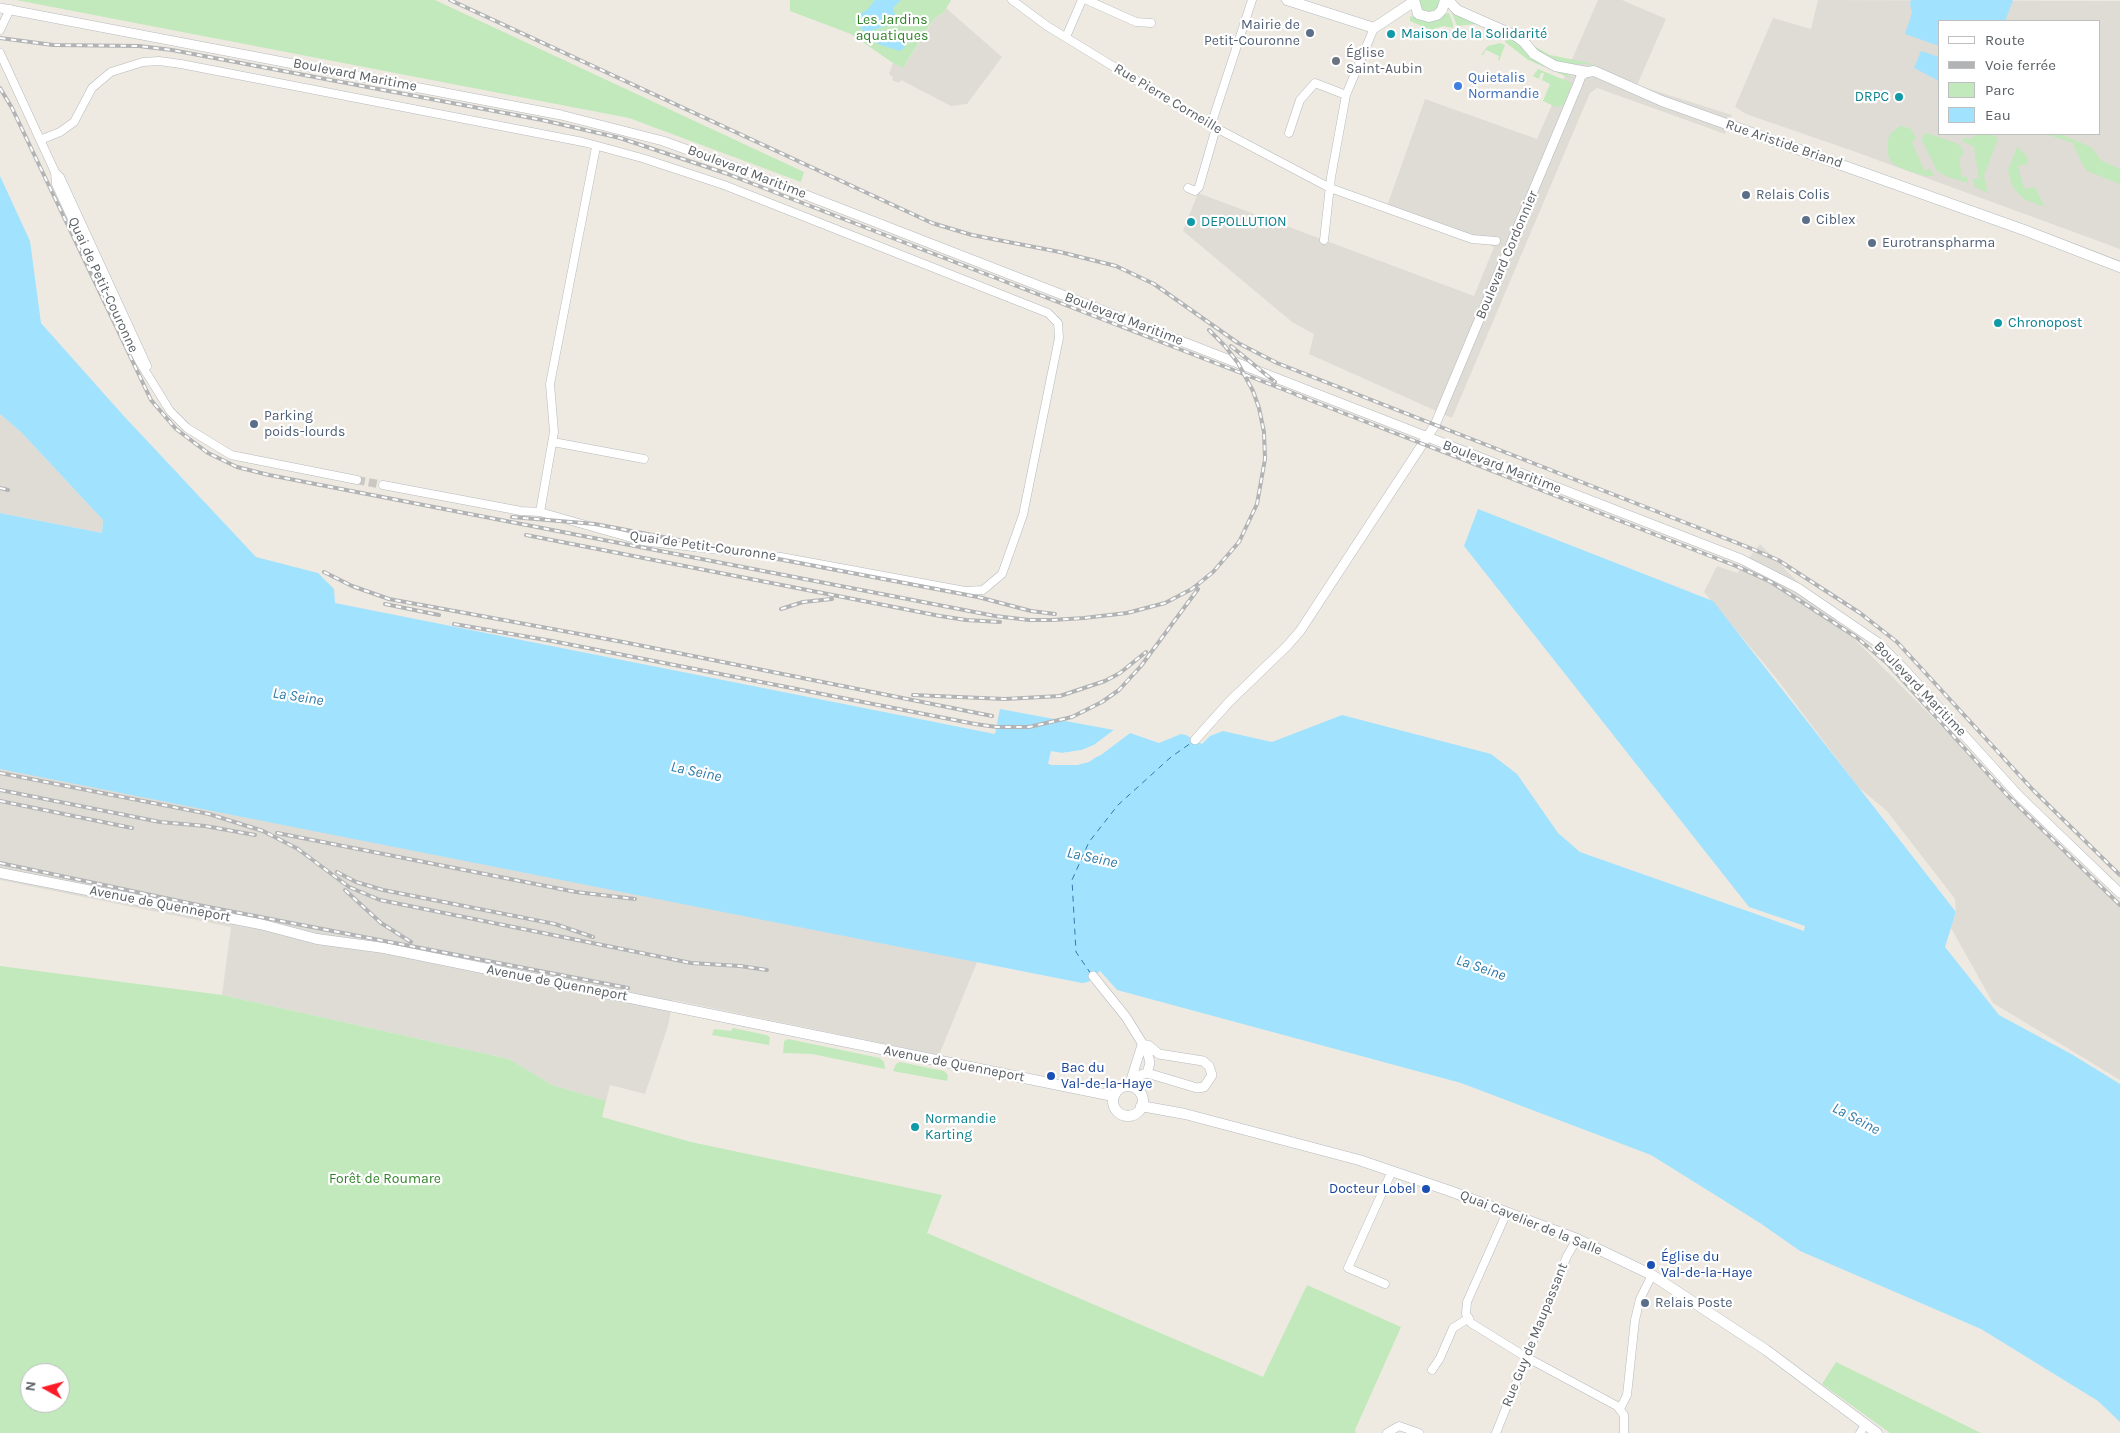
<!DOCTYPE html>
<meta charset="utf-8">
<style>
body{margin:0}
#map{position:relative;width:2120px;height:1433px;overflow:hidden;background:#efeae1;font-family:Karla,sans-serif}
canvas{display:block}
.legend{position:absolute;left:1938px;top:20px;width:162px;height:115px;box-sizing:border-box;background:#fff;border:1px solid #bdbfc1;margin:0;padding:6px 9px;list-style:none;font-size:15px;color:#5a6064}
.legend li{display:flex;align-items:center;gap:10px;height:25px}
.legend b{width:25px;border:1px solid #bdbfc1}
.north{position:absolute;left:20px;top:1363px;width:50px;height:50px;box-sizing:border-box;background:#fff;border:1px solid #bdbfc1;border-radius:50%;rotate:277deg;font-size:14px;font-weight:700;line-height:20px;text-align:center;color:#5a6064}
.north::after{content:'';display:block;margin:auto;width:18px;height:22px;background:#fc1b26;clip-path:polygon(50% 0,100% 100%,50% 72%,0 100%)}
</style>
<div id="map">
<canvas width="2120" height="1433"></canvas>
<ul class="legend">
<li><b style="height:6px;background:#fff"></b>Route</li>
<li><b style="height:6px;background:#b2b3b4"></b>Voie ferrée</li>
<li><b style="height:14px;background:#c1e9bb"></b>Parc</li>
<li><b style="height:14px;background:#a1e2ff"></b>Eau</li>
</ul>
<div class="north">N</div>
</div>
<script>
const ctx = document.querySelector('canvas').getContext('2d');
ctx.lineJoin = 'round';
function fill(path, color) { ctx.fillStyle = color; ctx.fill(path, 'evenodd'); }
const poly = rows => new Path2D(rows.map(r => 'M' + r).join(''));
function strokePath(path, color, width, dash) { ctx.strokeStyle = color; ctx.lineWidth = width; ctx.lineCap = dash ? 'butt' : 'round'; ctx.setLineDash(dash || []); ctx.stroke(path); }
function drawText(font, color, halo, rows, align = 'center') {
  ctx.font = font + ' Karla,sans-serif'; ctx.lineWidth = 4.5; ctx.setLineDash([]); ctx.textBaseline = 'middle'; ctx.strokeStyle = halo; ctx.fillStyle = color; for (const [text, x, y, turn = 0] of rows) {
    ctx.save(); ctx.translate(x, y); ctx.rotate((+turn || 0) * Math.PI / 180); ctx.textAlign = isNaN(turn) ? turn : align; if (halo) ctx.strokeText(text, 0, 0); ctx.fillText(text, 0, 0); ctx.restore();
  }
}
const industrial = poly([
 [1598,0,1622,0,1666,19,1637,85,1732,115,1725,134,1597,88,1590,93,1452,418,1309,354,1314,334,1292,322,1183,231,1198,193,1474,296,1494,247,1387,206,1425,99,1537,139],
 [1818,0,2120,1,2120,249,1853,151,1746,114,1735,107,1773,18,1811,29],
 [1939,21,2099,21,2099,134,1939,134],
 [946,8,1002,57,967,104,951,106,901,80,899,83,892,80,893,77,889,74,893,63,903,68,935,18,944,12],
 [0,414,21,432,103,520,102,533,0,513],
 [1760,544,2120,906,2120,1080,1993,1003,1951,928,1956,913,1955,899,1887,811,1858,787,1777,679,1704,592,1717,566,1737,573],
 [0,725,987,938,939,1055,673,1000,668,1026,645,1094,610,1085,606,1101,552,1085,509,1059,222,995,231,927,0,880]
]);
const green = poly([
 [16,0,435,0,804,172,801,182,629,118],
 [790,0,951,0,944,12,935,18,929,26,903,68,893,63,851,34,790,11],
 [1418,0,1440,0,1441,1,1437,9,1428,12,1421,9],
 [1449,13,1453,24,1453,28,1443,26,1431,30,1410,21,1410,16,1423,20],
 [1452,13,1455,13,1477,21,1476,24,1457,26],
 [1507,35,1516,41,1537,62,1547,68,1567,74,1572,79,1528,60,1505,42],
 [1500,43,1505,45,1499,61,1498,60,1499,56,1486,50,1483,55,1481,55,1488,46],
 [1534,46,1550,55,1589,63,1602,70,1587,64,1558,64,1539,54],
 [1538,69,1572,83,1564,105,1556,107,1543,101,1550,84,1542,80,1544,73,1541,73,1539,79,1533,76],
 [1900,126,1910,128,1916,138,1912,142,1924,170,1926,171,1929,168,1935,176,1925,176,1900,168,1890,161,1888,154,1888,140,1890,134],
 [1927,133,1958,144,1962,148,1963,154,1959,158,1962,178,1967,176,1968,183,1948,177,1937,171,1922,140,1923,135],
 [1977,134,1993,134,1998,138,1984,176,1988,193,1975,187,1973,178,1979,179,1974,147,1962,141,1966,137,1968,140],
 [2045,134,2060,134,2091,147,2102,161,2120,169,2120,184,2087,171,2082,164,2073,143],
 [2017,147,2026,155,2028,164,2018,166,2024,189,2035,187,2045,207,2024,199,2016,191,2011,183,2008,170],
 [0,966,222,995,509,1059,552,1085,606,1101,602,1117,691,1142,942,1195,927,1233,1263,1377,1307,1285,1401,1327,1355,1430,1356,1433,0,1433],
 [30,1373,60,1373,60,1403,30,1403],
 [733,1028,766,1035,770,1037,769,1045,712,1035,714,1029,731,1031],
 [788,1039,880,1058,884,1062,885,1069,812,1054,783,1053,784,1041],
 [900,1062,944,1071,948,1075,947,1081,893,1071,896,1064],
 [1836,1362,1981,1433,1890,1433,1822,1384]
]);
const water = poly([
 [875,0,901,0,893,8,897,22,865,33,854,19,868,9],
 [1911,0,2013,0,2005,21,1939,21,1939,46,1905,34,1912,13,1910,4],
 [885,30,898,39,904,41,906,46,900,51,878,44,874,38,876,32],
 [1921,51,1939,57,1939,81,1914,68],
 [0,176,30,241,41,323,122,414,256,557,318,573,334,589,335,603,995,734,1000,709,1114,730,1094,745,1082,750,1062,753,1054,752,1050,765,1077,765,1101,755,1130,733,1159,743,1181,734,1186,735,1202,744,1210,736,1223,731,1272,742,1342,715,1491,754,1517,774,1558,833,1580,852,1804,931,1805,926,1749,907,1464,546,1478,509,1713,601,1956,912,1945,947,1999,1015,2073,1055,2120,1084,2120,1422,2098,1401,1981,1329,1800,1251,1760,1223,1651,1155,1461,1083,1117,990,1100,971,1088,982,1082,983,0,769,0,513,102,533,103,520,21,432,0,414]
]);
const pier = poly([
 [1114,730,1116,731,1095,748,1074,755,1053,755,1051,762,1076,762,1088,759,1127,733,1130,733,1089,762,1077,765,1048,764,1051,751,1062,753,1082,750,1094,745]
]);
const ferry = poly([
 [1091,974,1076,952,1072,880,1089,842,1118,805,1171,757,1191,743]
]);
const minorTunnel = poly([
 [357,480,383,485]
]);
const minor = poly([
 [1012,0,1047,26,1201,120,1330,188,1472,239,1496,241],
 [1087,0,1136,22,1151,23],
 [0,30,10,9],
 [1066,37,1082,0],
 [0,53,55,172,56,184,104,288,136,356,170,411,187,428,231,455,357,480],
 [1211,125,1252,0],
 [1289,133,1300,100,1315,83,1346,95],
 [40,140,60,132,74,122,92,88,111,72,143,62,159,61,181,64,583,142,642,158,724,185,1048,313,1058,323,1059,338,1023,515,1002,574,983,590,965,591,781,557,642,541,540,512,521,511,383,485],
 [55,172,60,177,147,366],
 [1188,188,1195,191,1199,187,1216,128],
 [1324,240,1331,177,1346,95,1374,28],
 [553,442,644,459],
 [540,512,554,432,550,384,596,147],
 [1507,1212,1467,1302,1466,1314,1471,1323,1526,1357,1617,1406,1624,1415,1624,1433],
 [1385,1284,1348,1268,1392,1171],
 [1432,1370,1440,1358,1453,1328,1469,1318],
 [1620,1409,1627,1395,1635,1320,1640,1299,1652,1275],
 [1387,1433,1399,1426,1419,1433],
 [1496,1433,1567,1256,1577,1239],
 [1860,1433,1865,1425]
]);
const tertiary = poly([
 [0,8,561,115,663,141,721,162,1741,559,1798,588,1877,642,1905,670,2019,796,2120,893],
 [1195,740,1229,702,1287,646,1300,631,1435,425,1578,84,1581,76,1587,72],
 [1093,976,1126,1017,1147,1051,1150,1063,1147,1073],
 [1129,1086,1142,1045],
 [1137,1089,1136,1083,1140,1075,1147,1073,1197,1088,1204,1087,1212,1075,1209,1066,1203,1061,1159,1054,1148,1045,1142,1045]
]);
const secondary = poly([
 [1287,0,1374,28,1413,2],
 [1414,0,1418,14,1429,17,1437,15,1442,10,1445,0],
 [1448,0,1457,10,1516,36,1524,42,1534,54,1555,66,1587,72,1594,71,1662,101,2024,230,2120,267],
 [0,873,260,924,317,939,384,948,1113,1096],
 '1113 1101a15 15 0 1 1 30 0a15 15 0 1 1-30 0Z',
 [1141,1106,1185,1114,1359,1160,1450,1191,1577,1239,1652,1275,1766,1350,1877,1433]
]);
const rail = poly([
 [450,0,932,223,972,235,1060,252,1116,266,1154,284,1238,343,1277,363,1745,546,1778,560,1860,613,1897,642,2033,790,2120,875],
 [0,38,53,45,139,46,172,50,542,120,620,138,725,173,1303,397],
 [0,88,12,108,151,400,176,429,208,453,237,467,269,475,995,616,1029,620,1052,620,1084,618,1127,613,1165,603,1192,589,1213,572,1239,542,1257,504,1265,459,1264,432,1259,408,1253,391,1238,363,1225,346,1209,330],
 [1231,346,1275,382],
 [1297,395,1736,566,1771,582,1856,637,1887,663,2008,796,2120,905],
 [0,488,8,490],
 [512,517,595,524,978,597,1031,611,1055,614],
 [526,535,940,616,966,620,1000,622],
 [324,572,352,586,389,599,623,642,992,716],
 [385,604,439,615],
 [781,609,803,602,832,599],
 [454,624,552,641,975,724,997,727,1029,727,1072,717,1102,702,1119,690,1141,666,1198,589],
 [913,695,1005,699,1060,696,1105,681,1120,673,1146,652],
 [0,773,209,814,263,831,298,849,349,887,380,900,691,963,740,966,767,970],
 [0,790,160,822,205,826,255,835],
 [0,801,132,828],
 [277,833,576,892,635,899],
 [0,863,198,905,628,988],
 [337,872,356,882,383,890,555,924,593,937],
 [345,890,381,923,411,942]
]);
const markers = [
 [1310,33,5,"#5c6f8a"],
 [1391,34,5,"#0f9aa8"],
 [1336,61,5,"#6b7280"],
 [1458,86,5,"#3f7fe0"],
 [1899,97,5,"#0f9aa8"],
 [1746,195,5,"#5c6f8a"],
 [1806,220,5,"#5c6f8a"],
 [1191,222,5,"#0f9aa8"],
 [1872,243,5,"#5c6f8a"],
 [1998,323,5,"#0f9aa8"],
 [254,424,5,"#5c6f8a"],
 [1051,1076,5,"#1a4fb4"],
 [915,1127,5,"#0f9aa8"],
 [1426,1189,5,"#1a4fb4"],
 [1651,1265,5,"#1a4fb4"],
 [1645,1303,5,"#5c6f8a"]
];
const parkNames = [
 ["Les Jardins",892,20],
 ["aquatiques",892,36],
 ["Forêt de Roumare",385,1179]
];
const serviceNames = [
 ["Mairie de",1300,25,"right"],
 ["Petit-Couronne",1300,41,"right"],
 ["Relais Colis",1756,195],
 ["Ciblex",1816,220],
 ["Eurotranspharma",1882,243],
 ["Parking",264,416],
 ["poids-lourds",264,432],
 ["Relais Poste",1655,1303]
];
const cultureNames = [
 ["Maison de la Solidarité",1401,34],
 ["DRPC",1889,97,"right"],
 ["DEPOLLUTION",1201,222],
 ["Chronopost",2008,323],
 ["Normandie",925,1119],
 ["Karting",925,1135]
];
const worshipNames = [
 ["Église",1346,53],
 ["Saint-Aubin",1346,69]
];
const streetNames = [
 ["Boulevard Maritime",355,75,11],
 ["Rue Pierre Corneille",1168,99,31],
 ["Rue Aristide Briand",1784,144,19],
 ["Boulevard Maritime",747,172,21],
 ["Boulevard Cordonnier",1507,255,-67],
 ["Quai de Petit-Couronne",103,285,65],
 ["Boulevard Maritime",1124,319,21],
 ["Boulevard Maritime",1502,467,21],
 ["Quai de Petit-Couronne",703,546,8],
 ["Boulevard Maritime",1920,689,46],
 ["Avenue de Quenneport",160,904,11],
 ["Avenue de Quenneport",557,983,11],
 ["Avenue de Quenneport",954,1064,11],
 ["Quai Cavelier de la Salle",1531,1223,22],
 ["Rue Guy de Maupassant",1535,1335,-68]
];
const shopNames = [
 ["Quietalis",1468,78],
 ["Normandie",1468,94]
];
const transitNames = [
 ["Bac du",1061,1068],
 ["Val-de-la-Haye",1061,1084],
 ["Docteur Lobel",1416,1189,"right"],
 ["Église du",1661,1257],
 ["Val-de-la-Haye",1661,1273]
];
const waterNames = [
 ["La Seine",298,697,9],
 ["La Seine",696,772,12],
 ["La Seine",1092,858,12],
 ["La Seine",1481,968,19],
 ["La Seine",1856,1119,28]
];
fill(industrial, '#dfdcd6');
fill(green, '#c1e9bb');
fill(water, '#a1e2ff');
fill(pier, '#efeae1');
strokePath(ferry, '#2f7ba9', 1, [6, 5]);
strokePath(minorTunnel, '#cac8c2', 8, [8, 4]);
strokePath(minor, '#b5b9be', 9);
strokePath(tertiary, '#b5b9be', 10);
strokePath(secondary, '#b3b9be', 11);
strokePath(minor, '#fff', 8);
strokePath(tertiary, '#fff', 9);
strokePath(secondary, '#fff', 10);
strokePath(rail, '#b2b3b4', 4);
strokePath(rail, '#fff', 2, [5.5]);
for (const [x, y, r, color] of markers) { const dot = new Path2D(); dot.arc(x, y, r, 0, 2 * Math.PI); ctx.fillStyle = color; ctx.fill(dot); strokePath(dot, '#fff', 2); }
drawText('14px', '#31832a', '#fff', parkNames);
drawText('14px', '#4e5e75', '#fff', serviceNames, 'left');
drawText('14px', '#0d838f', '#fff', cultureNames, 'left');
drawText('14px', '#5b616d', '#fff', worshipNames, 'left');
drawText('14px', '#5a6064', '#fff', streetNames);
drawText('14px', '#366cbe', '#fff', shopNames, 'left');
drawText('14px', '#164399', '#fff', transitNames, 'left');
drawText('italic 15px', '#2f7ba9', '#fff', waterNames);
</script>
